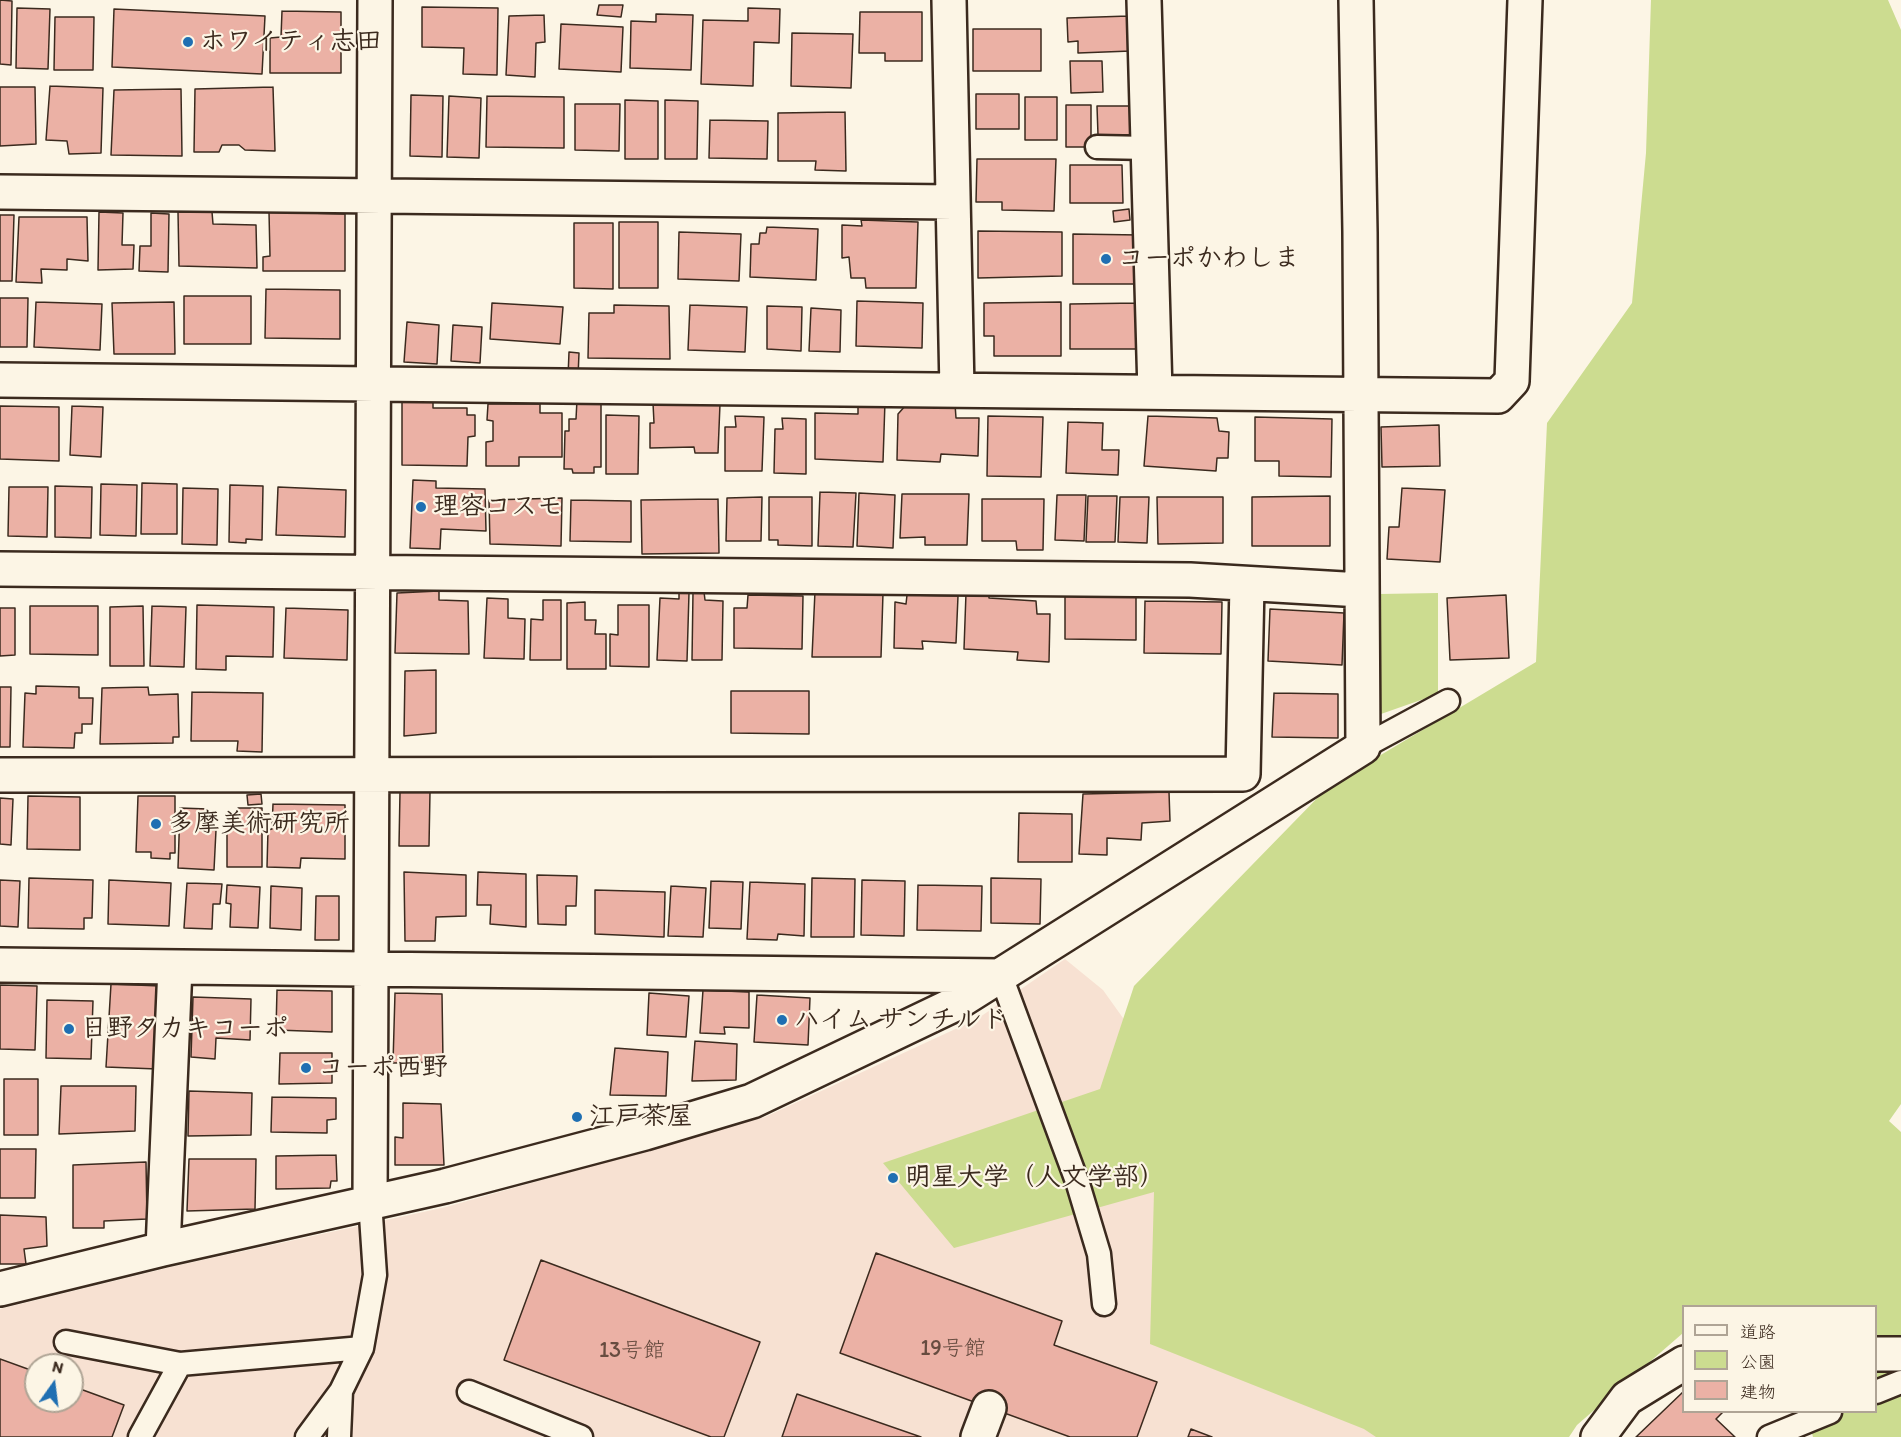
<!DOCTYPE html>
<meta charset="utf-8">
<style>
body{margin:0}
#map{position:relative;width:1901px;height:1437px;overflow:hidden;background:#fcf5e5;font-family:Itim,"Klee One",sans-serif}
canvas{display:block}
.legend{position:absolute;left:1682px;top:1305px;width:195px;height:108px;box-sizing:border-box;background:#fcf5e5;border:2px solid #afa495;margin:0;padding:8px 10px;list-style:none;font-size:18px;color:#3b2a1e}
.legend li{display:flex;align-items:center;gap:12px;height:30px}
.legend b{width:30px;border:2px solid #afa495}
.north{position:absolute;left:24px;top:1353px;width:60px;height:60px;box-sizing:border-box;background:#fcf5e5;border:2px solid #afa495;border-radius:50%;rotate:14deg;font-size:16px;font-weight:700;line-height:24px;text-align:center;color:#3b2a1e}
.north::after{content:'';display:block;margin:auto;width:21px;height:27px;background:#1f6fb2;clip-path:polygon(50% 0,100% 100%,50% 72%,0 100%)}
</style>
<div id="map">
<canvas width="1901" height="1437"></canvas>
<ul class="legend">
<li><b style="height:8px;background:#fcf5e5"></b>道路</li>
<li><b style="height:16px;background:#ccdc90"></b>公園</li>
<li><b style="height:16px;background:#ebb1a5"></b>建物</li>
</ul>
<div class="north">N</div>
</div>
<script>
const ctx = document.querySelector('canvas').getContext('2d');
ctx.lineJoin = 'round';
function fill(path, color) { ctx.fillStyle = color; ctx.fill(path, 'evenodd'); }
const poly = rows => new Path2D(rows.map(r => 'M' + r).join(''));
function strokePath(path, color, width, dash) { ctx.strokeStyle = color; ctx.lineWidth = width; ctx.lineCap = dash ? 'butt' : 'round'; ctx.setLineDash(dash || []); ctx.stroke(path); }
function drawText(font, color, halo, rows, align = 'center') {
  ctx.font = font + ' Itim,"Klee One",sans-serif'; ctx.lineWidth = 4.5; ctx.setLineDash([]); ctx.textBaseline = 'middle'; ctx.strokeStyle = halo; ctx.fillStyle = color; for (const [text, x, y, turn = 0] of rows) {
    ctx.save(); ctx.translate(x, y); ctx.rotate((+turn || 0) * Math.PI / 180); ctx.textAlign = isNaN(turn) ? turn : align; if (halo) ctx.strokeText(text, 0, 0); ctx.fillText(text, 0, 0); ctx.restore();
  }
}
const built = poly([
 [1065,959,1103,990,1422,1437,0,1437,0,1309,175,1266,446,1207,765,1117,977,1019],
 [36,1365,72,1365,72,1401,36,1401]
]);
const green = poly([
 [1651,0,1888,0,1901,30,1901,1104,1889,1121,1901,1132,1901,1437,1813,1437,1806,1412,1876,1412,1876,1306,1684,1306,1683,1333,1577,1425,1569,1437,1376,1437,1364,1429,1150,1344,1154,1192,954,1248,883,1163,1100,1089,1134,986,1329,786,1536,662,1547,423,1632,303,1646,153],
 [1438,593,1438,694,1381,714,1380,594]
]);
const building = poly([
 [0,0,12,1,11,65,0,64,0,0],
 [599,5,623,5,621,17,597,15,599,5],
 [422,7,498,8,497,75,463,74,464,48,422,47,422,7],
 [17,8,50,9,48,69,16,68,17,8],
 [748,8,780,9,779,43,754,42,753,86,701,84,703,20,748,21,748,8],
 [114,9,265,16,262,74,112,67,114,9],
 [282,11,341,12,341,73,270,73,270,38,281,37,282,11],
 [860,12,922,12,922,61,885,61,885,53,859,53,860,12],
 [656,14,693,15,691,70,630,68,631,21,656,22,656,14],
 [544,15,545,42,536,43,535,77,506,75,509,16,544,15],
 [1129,16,1131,51,1078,53,1078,41,1068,42,1067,18,1129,16],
 [55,17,94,17,93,70,54,70,55,17],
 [561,24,623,27,621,72,559,69,561,24],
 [973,29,1041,29,1041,71,973,71,973,29],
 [792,33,853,34,851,88,791,86,792,33],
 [1070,61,1102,61,1103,92,1071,93,1070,61],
 [50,86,103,88,101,153,69,154,67,141,46,140,50,86],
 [0,87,35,87,36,144,0,146,0,87],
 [273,87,275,151,245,150,239,145,222,145,219,152,194,152,195,89,273,87],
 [181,89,182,156,111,155,114,90,181,89],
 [976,94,1019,94,1019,129,976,129,976,94],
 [411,95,443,96,442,157,410,156,411,95],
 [449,96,481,98,479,158,447,157,449,96],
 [487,96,564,97,564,148,486,147,487,96],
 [1025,97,1057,97,1057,140,1025,140,1025,97],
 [625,100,658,101,658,159,625,159,625,100],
 [665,100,698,101,697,159,665,159,665,100],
 [575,104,620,104,619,151,575,150,575,104],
 [1066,105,1091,105,1091,147,1066,147,1066,105],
 [1097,106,1130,106,1131,135,1098,135,1097,106],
 [845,112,846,171,815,170,816,161,778,161,778,113,845,112],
 [710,120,768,121,767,159,709,158,710,120],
 [977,159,1056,159,1054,211,1002,210,1002,202,976,202,977,159],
 [1070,165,1122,165,1123,203,1070,203,1070,165],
 [1129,209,1130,220,1114,222,1113,211,1129,209],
 [99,212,123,213,122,245,134,245,133,269,98,270,99,212],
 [178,212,212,212,213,224,256,225,257,268,179,266,178,212],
 [269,212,345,214,345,271,263,271,263,257,270,256,269,212],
 [151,213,169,214,168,272,139,271,140,246,151,246,151,213],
 [0,215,14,215,12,281,0,281,0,215],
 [19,217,87,217,88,261,67,259,67,270,41,269,42,283,16,282,19,217],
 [861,220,918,222,916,288,866,288,865,278,851,278,849,257,842,258,842,225,862,226,861,220],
 [619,222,658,222,658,288,619,288,619,222],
 [574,223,613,223,613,289,574,288,574,223],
 [767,227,818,229,816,280,750,277,751,244,759,244,760,233,766,233,767,227],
 [978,231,1062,232,1062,276,978,278,978,231],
 [679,232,741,234,739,281,678,279,679,232],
 [1073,234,1140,235,1139,284,1073,284,1073,234],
 [266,289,340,290,340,339,265,338,266,289],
 [184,296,251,296,251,344,184,344,184,296],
 [0,298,28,298,27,347,0,347,0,298],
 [857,301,923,303,922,348,856,346,857,301],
 [36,302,102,304,100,350,34,347,36,302],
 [174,302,175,354,114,354,112,303,174,302],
 [1061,302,1061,356,994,356,994,336,984,336,984,303,1061,302],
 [492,303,563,307,560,344,490,339,492,303],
 [1138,303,1139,349,1070,349,1070,304,1138,303],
 [614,305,669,306,670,359,588,358,589,313,614,313,614,305],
 [690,305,747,307,745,352,688,350,690,305],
 [767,306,802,307,801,351,767,349,767,306],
 [811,308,841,310,840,352,809,351,811,308],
 [407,322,439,325,437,364,404,362,407,322],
 [453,325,482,327,480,363,451,361,453,325],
 [569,352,579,353,578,377,568,377,569,352],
 [577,400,601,401,601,467,594,467,594,473,573,473,572,469,564,469,565,431,569,431,569,419,576,419,577,400],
 [858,400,885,401,883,462,815,459,815,413,858,414,858,400],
 [402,402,433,402,433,408,467,408,467,415,475,415,475,436,468,437,467,466,402,465,402,402],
 [653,403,720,404,718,453,695,453,694,447,650,448,650,423,654,423,653,403],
 [488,404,540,404,540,413,562,413,562,457,519,457,519,466,486,466,486,442,493,441,493,421,487,420,488,404],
 [955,404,956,418,979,418,978,456,941,454,940,462,897,460,898,414,906,405,955,404],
 [0,406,59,407,59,461,0,459,0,406],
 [72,406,103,407,101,457,70,455,72,406],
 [606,415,639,416,638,474,606,474,606,415],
 [735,416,764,417,762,471,725,471,725,427,736,427,735,416],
 [988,416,1043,417,1041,477,987,476,988,416],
 [1148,416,1217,418,1219,431,1229,432,1228,458,1217,458,1216,471,1144,466,1148,416],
 [1255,417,1332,419,1331,477,1279,476,1279,461,1255,461,1255,417],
 [782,418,806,419,806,474,774,473,775,429,783,429,782,418],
 [1068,422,1103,423,1102,450,1119,450,1118,475,1066,473,1068,422],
 [1439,425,1440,466,1382,467,1381,427,1439,425],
 [413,480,436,481,436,488,485,489,486,531,441,529,440,549,410,548,413,480],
 [142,483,177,484,177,534,141,534,142,483],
 [101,484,137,485,136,536,100,535,101,484],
 [230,485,263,486,262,540,246,539,246,543,229,542,230,485],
 [55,486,92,487,91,538,55,537,55,486],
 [9,487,48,487,47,537,8,536,9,487],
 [278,487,346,490,345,537,276,535,278,487],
 [183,488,218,489,217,545,182,544,183,488],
 [1402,488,1445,490,1440,562,1387,559,1389,527,1399,527,1402,488],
 [820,492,856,493,853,547,818,546,820,492],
 [859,493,895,495,893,548,857,546,859,493],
 [902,494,969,494,967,545,925,545,925,537,900,538,902,494],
 [1057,495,1086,495,1084,541,1055,540,1057,495],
 [1088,496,1117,496,1115,542,1086,542,1088,496],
 [1330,496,1330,546,1252,546,1252,497,1330,496],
 [762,497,761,541,726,541,727,498,762,497],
 [769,497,812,497,812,546,778,545,778,540,769,540,769,497],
 [1120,497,1149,497,1147,543,1118,542,1120,497],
 [1157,497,1223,497,1223,543,1158,544,1157,497],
 [562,498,561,546,490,544,489,500,562,498],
 [718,499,719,553,642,554,641,500,718,499],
 [982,499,1044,499,1043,550,1017,550,1016,541,982,541,982,499],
 [571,500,631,501,631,542,570,541,571,500],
 [439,591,439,600,468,601,469,654,395,653,397,593,439,591],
 [815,591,883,593,881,657,812,657,815,591],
 [693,592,704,592,705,600,723,601,722,660,692,660,693,592],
 [679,593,689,593,687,661,657,660,660,598,679,599,679,593],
 [966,593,989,593,989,598,1036,601,1037,614,1050,614,1049,662,1017,660,1018,652,964,649,966,593],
 [1065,593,1136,595,1136,640,1065,639,1065,593],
 [748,595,803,596,802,649,734,648,734,608,747,608,748,595],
 [907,595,958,596,956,643,922,641,923,649,894,648,895,602,906,604,907,595],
 [1506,595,1509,658,1450,660,1447,598,1506,595],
 [487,598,508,599,508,618,525,619,524,659,484,658,487,598],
 [543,600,561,600,561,660,530,660,531,619,543,620,543,600],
 [1145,601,1222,602,1221,654,1144,653,1145,601],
 [585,602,585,620,596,620,595,634,606,634,606,669,567,669,567,603,585,602],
 [197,605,274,607,273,657,226,656,226,670,196,669,197,605],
 [618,605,649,605,649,667,610,666,610,634,618,635,618,605],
 [30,606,98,606,98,655,30,654,30,606],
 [143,606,144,666,110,666,110,607,143,606],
 [152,606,186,607,184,667,150,666,152,606],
 [0,608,15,608,15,655,0,656,0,608],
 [286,608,348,610,347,660,284,658,286,608],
 [1270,609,1344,613,1342,665,1268,661,1270,609],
 [436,670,436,733,404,736,405,671,436,670],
 [36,686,79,687,79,698,93,698,92,724,82,724,82,733,75,733,74,748,23,747,25,693,36,694,36,686],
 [0,687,11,687,10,747,0,747,0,687],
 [148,687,149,695,178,694,179,737,173,737,173,743,100,744,102,688,148,687],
 [731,691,809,691,809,734,731,733,731,691],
 [192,692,263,693,262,752,237,751,238,741,191,741,192,692],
 [1274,693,1338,694,1338,738,1272,737,1274,693],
 [400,792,430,792,429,846,399,846,400,792],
 [1169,792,1170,821,1142,823,1141,840,1107,838,1107,855,1079,854,1083,794,1169,792],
 [261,794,262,804,248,805,247,795,261,794],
 [28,796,80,797,80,850,27,849,28,796],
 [138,796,175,796,175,853,170,853,170,859,151,858,151,852,136,852,138,796],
 [0,798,13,799,11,845,0,844,0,798],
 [273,804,345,805,345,859,301,858,300,868,267,867,268,830,272,829,273,804],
 [180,808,208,809,207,830,216,830,214,870,178,868,180,808],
 [238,808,262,808,262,867,227,867,227,828,238,829,238,808],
 [1019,813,1072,814,1072,862,1018,862,1019,813],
 [404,872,466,875,466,916,436,917,435,941,405,941,404,872],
 [478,872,526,874,526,927,490,924,491,905,477,905,478,872],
 [537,875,577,876,576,906,566,906,566,925,538,924,537,875],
 [29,878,93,880,92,918,84,918,84,929,28,928,29,878],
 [812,878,855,879,854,937,811,937,812,878],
 [991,878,1041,879,1040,924,991,923,991,878],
 [0,880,20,881,18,927,0,926,0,880],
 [109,880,171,883,169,926,108,924,109,880],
 [862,880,905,881,904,936,861,935,862,880],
 [711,881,743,882,741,929,709,928,711,881],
 [750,882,805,884,804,936,778,934,777,940,747,939,750,882],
 [187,883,222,884,220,904,213,904,212,929,184,928,187,883],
 [227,885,260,887,258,928,230,927,231,904,226,903,227,885],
 [918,885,982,886,981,931,917,930,918,885],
 [271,886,302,888,301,930,270,928,271,886],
 [671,886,706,888,703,937,668,936,671,886],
 [595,890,665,892,664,937,595,934,595,890],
 [316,896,339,896,339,940,315,940,316,896],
 [111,984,160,986,157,1069,106,1067,111,984],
 [0,985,37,986,35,1050,0,1049,0,985],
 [277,990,332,991,332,1032,276,1030,277,990],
 [703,990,749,992,749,1028,724,1027,725,1034,700,1033,703,990],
 [395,993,442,994,443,1062,393,1063,395,993],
 [649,993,689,996,686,1037,647,1035,649,993],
 [757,995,810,998,808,1045,754,1042,757,995],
 [193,997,251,999,250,1040,216,1038,215,1059,191,1057,193,997],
 [47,1000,93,1001,91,1059,46,1058,47,1000],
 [695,1041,737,1044,736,1080,692,1081,695,1041],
 [615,1048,668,1052,666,1096,610,1095,615,1048],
 [280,1053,332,1053,332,1083,279,1084,280,1053],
 [4,1079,38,1079,38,1135,4,1135,4,1079],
 [61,1086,136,1086,135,1131,59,1134,61,1086],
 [189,1091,252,1093,251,1135,188,1136,189,1091],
 [272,1097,336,1098,336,1119,327,1120,327,1133,271,1132,272,1097],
 [403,1103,441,1104,444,1165,395,1165,395,1137,403,1138,403,1103],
 [0,1149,36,1149,35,1198,0,1198,0,1149],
 [336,1155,337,1181,331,1181,330,1188,276,1189,276,1156,336,1155],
 [189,1159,256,1159,255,1209,187,1211,189,1159],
 [146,1162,147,1219,104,1221,104,1228,73,1228,73,1165,146,1162],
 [0,1215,46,1217,47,1246,24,1249,26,1264,0,1264,0,1215],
 [876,1253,1062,1321,1054,1345,1157,1382,1137,1437,1070,1437,840,1353,876,1253],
 [541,1260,760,1342,724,1437,711,1437,504,1360,541,1260],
 [0,1359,36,1372,36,1401,72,1401,72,1386,124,1405,112,1437,0,1437,0,1359],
 [1684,1391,1684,1412,1723,1412,1716,1419,1735,1437,1636,1437,1684,1391],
 [797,1394,921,1437,782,1437,797,1394],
 [1191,1429,1212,1437,1188,1437,1191,1429]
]);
const service = poly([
 [1097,147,1149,148],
 [1363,747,1448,701],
 [1001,976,1078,1184,1099,1254,1104,1304],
 [66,1342,180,1364,362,1348],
 [469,1392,581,1437],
 [1876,1392,1901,1382],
 [140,1437,180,1364],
 [307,1437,341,1391],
 [339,1437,341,1391,362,1348,375,1275,370,1201],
 [1769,1437,1830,1412]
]);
const pedestrian = poly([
 [978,1437,989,1408]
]);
const minor = poly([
 [949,0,957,390],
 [1144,0,1155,392],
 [0,192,953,202],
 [0,380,1498,396,1512,381,1525,0],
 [0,569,1190,580,1361,590],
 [0,775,1243,774,1247,584],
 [0,965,1001,976],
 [370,1201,375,0],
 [163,1249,175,967],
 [0,1289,163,1249,445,1186,645,1133,752,1101,955,1004,1363,747,1360,232,1356,0],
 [1876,1354,1901,1354],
 [1598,1437,1627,1398,1684,1363]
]);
const markers = [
 [188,42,6,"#1f6fb2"],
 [1106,259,6,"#1f6fb2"],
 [421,507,6,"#1f6fb2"],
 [156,824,6,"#1f6fb2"],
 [782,1020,6,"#1f6fb2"],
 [69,1029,6,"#1f6fb2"],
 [306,1068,6,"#1f6fb2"],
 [577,1117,6,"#1f6fb2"],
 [893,1178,6,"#1f6fb2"]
];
const numberNames = [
 ["19号館",953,1349],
 ["13号館",632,1351]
];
const poiNames = [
 ["ホワイティ志田",200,42],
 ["コーポかわしま",1118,259],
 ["理容コスモ",433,507],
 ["多摩美術研究所",168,824],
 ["ハイム サンチルド",794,1020],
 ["日野タカキコーポ",81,1029],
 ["コーポ西野",318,1068],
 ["江戸茶屋",589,1117],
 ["明星大学（人文学部）",905,1178]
];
fill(built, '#f7e1d2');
fill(green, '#ccdc90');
fill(building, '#ebb1a5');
strokePath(building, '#3b2a1e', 1.5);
strokePath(service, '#3b2a1e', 27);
strokePath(pedestrian, '#3b2a1e', 38);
strokePath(minor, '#3b2a1e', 38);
strokePath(service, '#fcf5e5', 22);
strokePath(pedestrian, '#fcf5e5', 33);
strokePath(minor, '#fcf5e5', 33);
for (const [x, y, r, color] of markers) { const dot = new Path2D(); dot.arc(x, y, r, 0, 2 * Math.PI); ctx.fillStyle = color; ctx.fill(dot); strokePath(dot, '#fcf5e5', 2); }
drawText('22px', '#674c40', null, numberNames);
drawText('bold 26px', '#3b2a1e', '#fcf5e5', poiNames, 'left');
</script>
